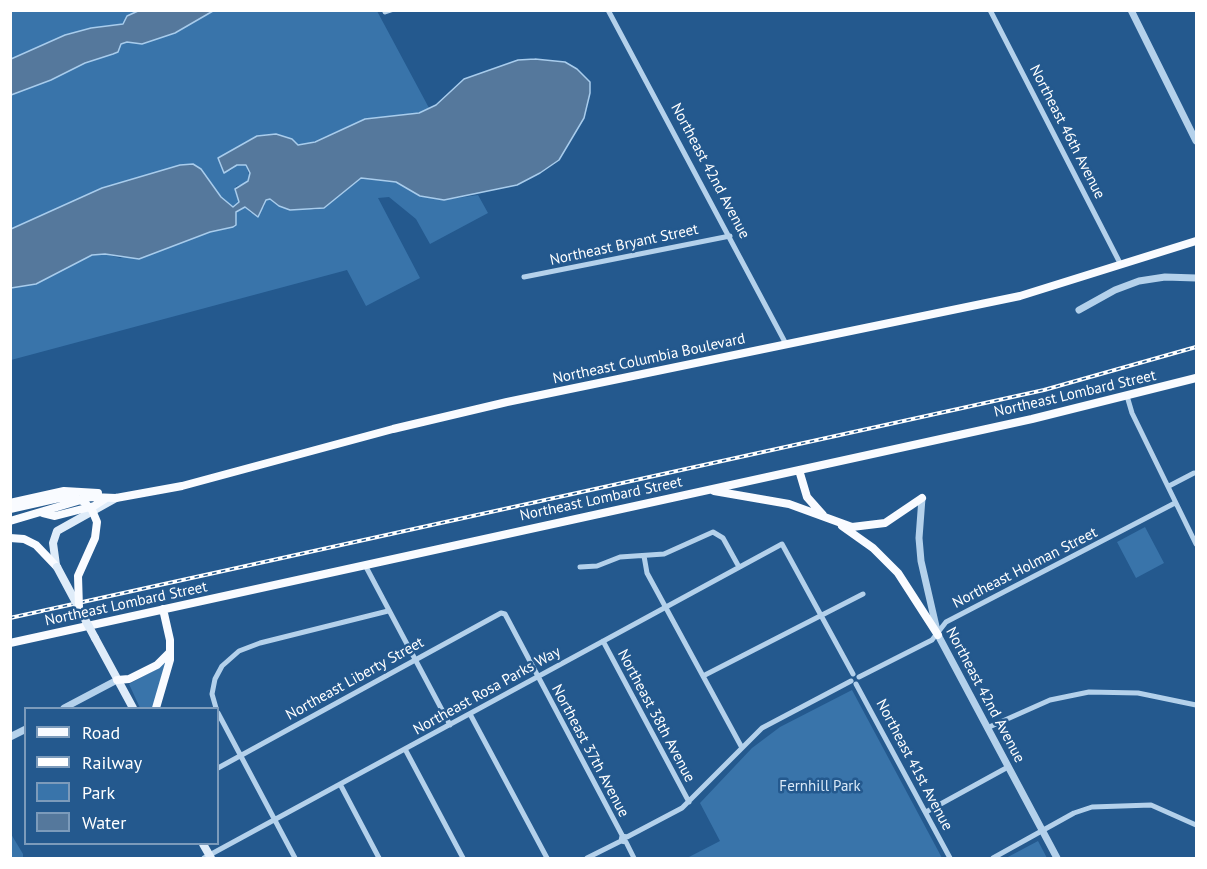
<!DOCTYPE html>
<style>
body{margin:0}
#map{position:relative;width:1207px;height:869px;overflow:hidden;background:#24598e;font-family:"PT Sans",sans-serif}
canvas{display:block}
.frame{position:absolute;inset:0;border:12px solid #fff;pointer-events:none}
.legend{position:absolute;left:24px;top:707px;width:195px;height:138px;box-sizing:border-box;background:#24598e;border:2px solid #7c9bbb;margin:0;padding:8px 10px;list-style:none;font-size:18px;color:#fff}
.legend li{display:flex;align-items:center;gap:12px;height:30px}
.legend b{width:30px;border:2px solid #7c9bbb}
</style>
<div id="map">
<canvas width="1207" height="869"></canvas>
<div class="frame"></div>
<ul class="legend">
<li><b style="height:8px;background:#f9fbff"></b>Road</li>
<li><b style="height:8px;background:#fff"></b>Railway</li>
<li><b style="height:16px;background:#3974aa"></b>Park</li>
<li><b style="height:16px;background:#55789c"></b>Water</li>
</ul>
</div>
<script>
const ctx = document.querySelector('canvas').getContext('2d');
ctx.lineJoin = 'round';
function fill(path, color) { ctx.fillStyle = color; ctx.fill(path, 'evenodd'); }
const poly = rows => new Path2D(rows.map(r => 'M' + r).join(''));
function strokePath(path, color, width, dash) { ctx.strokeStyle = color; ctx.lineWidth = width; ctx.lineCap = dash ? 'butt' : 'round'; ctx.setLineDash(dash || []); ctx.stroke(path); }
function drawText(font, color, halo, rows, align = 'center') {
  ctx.font = font + ' "PT Sans",sans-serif'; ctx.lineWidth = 5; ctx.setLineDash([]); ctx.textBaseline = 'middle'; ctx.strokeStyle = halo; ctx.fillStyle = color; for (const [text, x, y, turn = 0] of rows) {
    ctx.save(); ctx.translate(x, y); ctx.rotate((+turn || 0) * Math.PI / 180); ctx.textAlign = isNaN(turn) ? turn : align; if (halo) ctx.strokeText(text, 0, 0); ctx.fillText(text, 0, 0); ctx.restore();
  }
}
const green = poly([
 [11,11,138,11,127,16,123,24,91,28,65,35,11,59],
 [213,11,377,11,429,108,418,113,365,119,308,144,238,146,230,171,237,165,246,165,250,178,244,184,236,186,235,191,239,202,233,207,221,197,201,169,129,180,102,188,11,229,11,95,51,80,85,63,113,54,121,44,175,33],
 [361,178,396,182,420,196,444,200,478,195,488,213,430,244,416,219,389,197,378,198,420,278,366,306,347,270,11,360,11,288,92,255,105,254,120,258,160,251,210,232,233,227,236,212,245,207,251,213,264,207,266,200,271,199,314,210,324,208],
 [1145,527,1164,563,1136,578,1117,542],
 [166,660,153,708,140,708,129,684,157,669],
 [852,690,942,858,687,858,720,841,700,803,752,748,780,727],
 [11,834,23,854,23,858,11,858],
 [1038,841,1047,858,1006,858]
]);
const water = poly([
 [138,11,213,11,175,33,142,44,127,42,121,44,118,52,113,54,85,63,51,80,11,95,11,59,65,35,91,28,123,24,127,16,138,11],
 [535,59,565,62,577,69,590,82,590,93,584,118,559,160,540,173,517,185,444,200,420,196,396,182,361,178,324,208,290,210,279,206,270,199,266,200,258,217,245,207,236,212,236,225,233,227,210,232,139,259,105,254,92,255,36,284,11,288,11,229,102,188,180,165,193,164,201,169,221,197,233,207,239,202,235,189,248,181,250,173,246,165,237,165,224,173,218,158,257,136,276,134,292,139,298,145,315,142,365,119,419,113,436,105,464,79,518,60,535,59]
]);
const minor = poly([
 [608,10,786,344],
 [990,10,1121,265],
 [385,12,391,10],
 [524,277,730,236],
 [1127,396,1132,413,1196,544],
 [1169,486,1194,473],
 [644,556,647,573,741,746],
 [365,565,450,725],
 [580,567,597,566,620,557,664,554,713,532,723,538,739,567],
 [603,641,689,802],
 [703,676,863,594],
 [859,677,932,640,946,622,1175,503],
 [856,684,950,858],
 [216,708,212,694,215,679,222,666,239,651,260,643,388,611],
 [218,713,295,858],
 [470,714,547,858],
 [987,728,1050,700,1089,692,1138,693,1196,705],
 [405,749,463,858],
 [218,768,501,613,505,614,622,835],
 [340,784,379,858],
 [926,812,1008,767],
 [204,858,782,544,853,674],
 [587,858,621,841],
 [634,858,626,842,621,841,622,836,627,837,682,808,762,728,851,681],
 [993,858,1074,813,1092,807,1151,805,1196,825]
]);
const tertiary = poly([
 [1131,10,1196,141],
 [1079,310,1115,290,1139,281,1165,277,1196,278],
 [922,498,919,538,921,561,938,635,1057,858],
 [64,708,117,680],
 [10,737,26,729]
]);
const secondary = poly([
 [56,565,53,543,57,531,116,498],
 [95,638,133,708],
 [203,844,211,858]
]);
const primary = poly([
 [799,470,807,497,823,515],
 [714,491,789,504,852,527,885,523,922,498],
 [10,503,64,491,98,493],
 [10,509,59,498],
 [43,513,55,516,94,506,105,499],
 [10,521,91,497,116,498,182,486,393,429,507,402,1020,296,1196,241],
 [842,526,873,548,898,573,938,635],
 [10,538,24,539,36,545,57,567],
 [10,643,1032,419,1196,378],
 [117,680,129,679,157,665,169,653],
 [156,708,170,660,170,640,163,609]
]);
const rail = poly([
 [10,618,1044,390,1196,347]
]);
const secondaryBridge = poly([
 [57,567,95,638]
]);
const primaryBridge = poly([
 [59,498,76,498,84,502,92,510,97,522,95,538,78,576,79,608]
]);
const streetNames = [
 ["Northeast 46th Avenue",1067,132,63],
 ["Northeast 42nd Avenue",710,171,62],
 ["Northeast Bryant Street",624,245,-12],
 ["Northeast Columbia Boulevard",649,359,-12],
 ["Northeast Lombard Street",1075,394,-13],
 ["Northeast Lombard Street",601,499,-12],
 ["Northeast Holman Street",1025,568,-27],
 ["Northeast Lombard Street",126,604,-12],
 ["Northeast Liberty Street",355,679,-29],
 ["Northeast Rosa Parks Way",487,691,-29],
 ["Northeast 42nd Avenue",985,695,62],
 ["Northeast 38th Avenue",656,716,62],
 ["Northeast 37th Avenue",590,751,62],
 ["Northeast 41st Avenue",914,765,62]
];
const parkNames = [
 ["Fernhill Park",820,787]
];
fill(green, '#3974aa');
fill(water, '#55789c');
strokePath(water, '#a8ccec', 1.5);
strokePath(minor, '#b4d1eb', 5);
strokePath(tertiary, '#b4d1eb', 7);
strokePath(secondary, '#dfecf9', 8);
strokePath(primary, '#f9fbff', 8);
strokePath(rail, '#fff', 4);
strokePath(rail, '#24598e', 1.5, [4.5]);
strokePath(secondaryBridge, '#dfecf9', 8);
strokePath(primaryBridge, '#f9fbff', 8);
drawText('15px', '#fff', '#24598e', streetNames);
drawText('15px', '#d9e9f8', '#24598e', parkNames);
</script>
